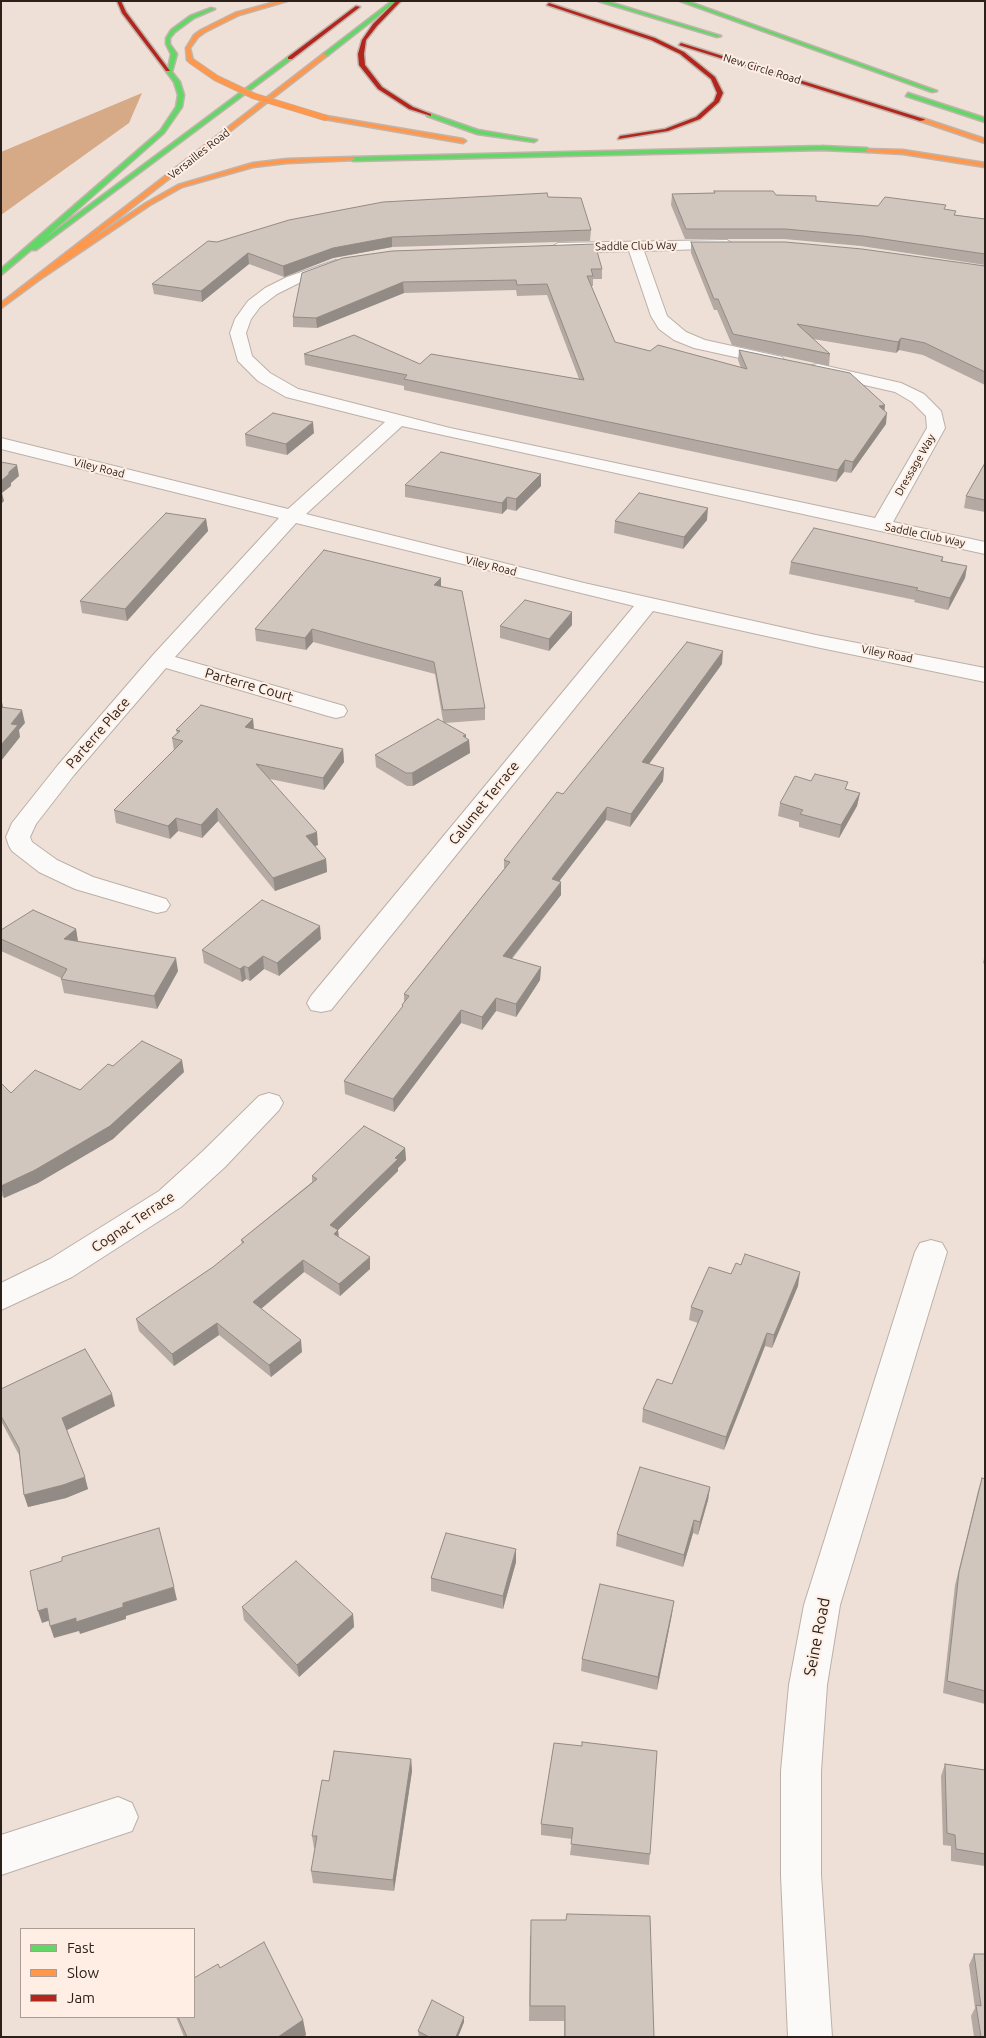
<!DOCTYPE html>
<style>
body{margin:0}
#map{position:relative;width:986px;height:2038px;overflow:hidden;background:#eee0d6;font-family:Ubuntu,sans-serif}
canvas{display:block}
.frame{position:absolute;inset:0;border:2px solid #2b211a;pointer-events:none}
.legend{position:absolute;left:20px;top:1928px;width:175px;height:90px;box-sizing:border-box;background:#feeee3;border:1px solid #aa9c93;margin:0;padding:6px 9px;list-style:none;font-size:15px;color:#2b211a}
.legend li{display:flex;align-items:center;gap:10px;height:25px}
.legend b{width:25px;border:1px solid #aa9c93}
</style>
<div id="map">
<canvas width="986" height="2038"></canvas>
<div class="frame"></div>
<ul class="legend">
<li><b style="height:6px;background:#63d668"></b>Fast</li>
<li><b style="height:6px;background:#ff974d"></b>Slow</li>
<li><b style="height:6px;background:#b3261e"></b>Jam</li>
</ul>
</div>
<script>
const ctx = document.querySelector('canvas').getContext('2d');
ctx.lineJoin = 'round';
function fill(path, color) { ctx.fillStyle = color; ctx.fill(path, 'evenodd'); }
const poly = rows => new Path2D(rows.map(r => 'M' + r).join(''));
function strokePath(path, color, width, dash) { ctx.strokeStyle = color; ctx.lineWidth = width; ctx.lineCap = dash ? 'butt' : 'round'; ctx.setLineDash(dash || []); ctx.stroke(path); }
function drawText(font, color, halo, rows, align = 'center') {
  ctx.font = font + ' Ubuntu,sans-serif'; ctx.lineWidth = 4; ctx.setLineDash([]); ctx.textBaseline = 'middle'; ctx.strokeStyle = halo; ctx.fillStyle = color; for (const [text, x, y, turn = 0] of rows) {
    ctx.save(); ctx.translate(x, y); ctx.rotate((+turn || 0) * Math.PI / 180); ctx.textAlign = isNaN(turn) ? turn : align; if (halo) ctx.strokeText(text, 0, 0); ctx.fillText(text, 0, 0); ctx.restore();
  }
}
const water = poly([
 [142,93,129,123,1,215,1,152]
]);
const street = poly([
 [727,240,735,245,732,248,644,251,667,316,686,332,705,340,782,357,785,361,782,365,776,366,694,348,674,340,659,329,651,316,629,251,558,253,550,248,558,243,727,240],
 [336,260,344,265,342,268,299,283,277,294,260,307,251,319,246,333,252,356,270,373,298,389,450,428,875,518,927,428,926,416,912,402,895,392,812,373,809,369,812,365,818,364,901,383,924,394,941,411,945,428,893,522,985,542,985,554,402,426,306,514,584,583,816,635,985,668,985,682,816,647,653,611,331,1010,321,1012,311,1010,307,1003,311,996,634,606,296,523,175,657,344,706,347,711,344,716,336,718,328,716,166,668,74,775,36,824,30,837,32,842,57,860,93,877,166,899,170,905,166,911,157,913,75,889,39,872,12,851,9,846,6,837,12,823,58,765,153,655,279,518,1,449,1,438,288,509,385,422,286,397,258,381,238,361,230,333,235,319,248,301,265,288,287,277,336,260],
 [269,1093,279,1096,283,1103,279,1110,225,1167,181,1207,72,1277,1,1310,1,1283,50,1259,159,1191,203,1151,259,1096,269,1093],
 [931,1240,942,1243,947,1252,840,1605,827,1685,821,1771,821,1875,832,2037,788,2037,781,1875,781,1771,789,1685,804,1605,915,1252,920,1243,931,1240],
 [118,1797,132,1803,138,1817,132,1831,1,1875,1,1835,118,1797]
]);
const fast = poly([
 [392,1,397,1,327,56,323,56,323,54,392,1],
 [598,1,606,1,721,36,717,37,598,1],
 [680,1,687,1,937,91,932,92,680,1],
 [211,8,215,9,194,18,175,32,170,38,170,44,177,54,172,72,180,82,184,95,182,107,164,133,44,239,288,57,293,58,36,250,31,250,1,275,1,269,160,131,176,107,178,95,174,82,165,70,168,69,171,54,166,44,166,38,171,30,190,16,211,8],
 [908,93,985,118,985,122,906,96,908,93],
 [429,113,478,130,537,140,534,142,477,134,427,116,429,113],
 [822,146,867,148,870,150,867,152,822,150,353,161,350,159,353,157,822,146]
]);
const slow = poly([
 [279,1,287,1,239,15,205,32,198,37,190,48,193,60,190,62,187,60,186,48,194,35,201,30,235,13,279,1],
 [323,54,328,55,85,244,146,203,178,185,253,163,287,159,353,157,355,160,287,163,253,167,182,187,150,205,39,280,1,308,1,303,323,54],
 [326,116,463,139,466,141,463,143,324,119,326,116],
 [922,118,985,139,985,143,920,121,922,118],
 [865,149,903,150,985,163,985,167,903,154,867,152,865,149]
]);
const jam = poly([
 [117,1,121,1,126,12,170,71,166,71,122,13,117,1],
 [396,1,401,1,377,26,366,40,364,54,365,65,382,87,413,107,431,114,431,116,409,109,378,89,359,65,358,54,362,40,373,24,396,1],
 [549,3,655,38,684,52,715,77,723,93,719,102,700,119,668,131,618,139,620,136,665,129,696,117,714,101,717,93,711,79,680,54,651,40,547,5,549,3],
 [356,6,360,7,292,59,288,59,288,57,356,6],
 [681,43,924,119,925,120,920,121,679,45,681,43]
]);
const slowBridge = poly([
 [190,60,216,78,254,96,326,118]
]);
const wall = poly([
 [714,191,776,195,816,201,878,206,945,209,956,215,985,219,985,265,861,246,784,239,685,239,671,205,672,194,714,193],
 [548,197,591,230,590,241,392,247,333,258,284,277,249,264,202,302,154,294,152,284,217,242],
 [691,242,985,266,985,385,923,355,899,350,896,353,813,339,830,354,829,366,732,345,717,310,714,310,691,253],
 [602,269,602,279,593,279,593,286,591,286,615,342,650,351,741,368,738,360,739,350,885,411,886,424,851,473,844,472,836,482,404,390,404,386,305,365,304,354,420,364,579,379,547,295,517,296,516,290,404,293,317,328,293,327,293,317,302,273],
 [314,433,287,455,246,446,245,434],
 [985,463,985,512,964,508,966,496],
 [405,485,541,486,516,511,507,509,502,514,405,497],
 [206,519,208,531,127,621,82,613,80,601],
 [707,520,683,549,614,533,615,521],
 [943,557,943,561,967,566,965,578,948,610,914,602,915,600,789,574,791,562],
 [441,587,485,708,485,720,445,723,469,740,470,753,413,786,407,786,376,767,375,755,443,721,435,674,313,642,306,650,256,641,255,629],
 [572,625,549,651,500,638,500,626],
 [722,664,649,764,664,768,663,781,630,827,606,820,559,881,561,895,512,959,541,967,540,980,516,1017,496,1011,482,1030,461,1023,394,1112,345,1094,344,1081,402,1008,402,1005,404,1002,404,994,504,869,504,860,563,794],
 [253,719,254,729,343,749,344,762,324,790,270,779,318,845,315,846,326,859,327,872,275,891,218,821,202,838,178,831,170,839,116,823,114,810,174,751,172,738,177,733,176,730],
 [847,790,860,793,857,806,839,838,799,827,799,822,778,816,780,803],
 [76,929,78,941,178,971,157,1009,64,993,61,979,61,978,1,951,1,930],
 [321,939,279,976,264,969,250,981,246,979,242,982,204,963,202,950],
 [985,954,985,964,983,963],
 [113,1066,184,1072,113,1139,38,1183,4,1198,1,1195,1,1083,11,1093,80,1090],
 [405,1148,406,1160,398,1168,398,1171,338,1230,339,1237,370,1269,340,1296,304,1272,261,1309,302,1352,271,1377,219,1335,174,1366,139,1331,136,1319,213,1267,242,1244,241,1240,312,1182,312,1176],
 [731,1274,798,1286,772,1348,765,1346,724,1450,642,1422,643,1409,672,1384,698,1323,689,1320,691,1307],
 [1,1389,115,1406,67,1430,88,1489,66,1498,28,1507,24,1495,19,1455,1,1421],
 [982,1478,985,1479,985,1704,943,1693,955,1585,978,1491],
 [710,1487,708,1500,698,1535,693,1533,683,1567,616,1546,617,1534],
 [516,1562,503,1609,431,1591,431,1578],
 [242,1607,353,1614,354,1627,299,1677,244,1620],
 [672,1614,657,1690,581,1671,582,1659],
 [554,1743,650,1854,649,1865,570,1855,572,1839,541,1835,541,1824],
 [411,1759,412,1771,394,1891,313,1883,311,1871,315,1848,314,1848,312,1836,329,1781],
 [945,1764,985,1770,985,1866,951,1861,951,1846,943,1845,941,1776],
 [530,1935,654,2037,564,2037,564,2021,529,2021],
 [974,1954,985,1954,985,2037,974,2037,971,2016,975,2008,969,1965],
 [176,2017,303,2020,306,2035,303,2037,184,2037],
 [464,2017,464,2022,458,2037,419,2037,418,2031]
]);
const shadedWall = poly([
 [392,237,392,247,333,258,284,277,283,266,333,248],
 [248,253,249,264,202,302,201,291],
 [403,282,404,293,317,328,316,318],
 [901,338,899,350,896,353,898,342],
 [885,405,884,416,879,406],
 [887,413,886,424,851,473,853,462],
 [313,422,314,433,287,455,286,444],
 [845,460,844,472,836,482,838,470],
 [17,465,19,476,11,483,11,486,2,493,4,501,1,504,1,481,9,472],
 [541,474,541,486,516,511,516,499],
 [507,497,507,509,502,514,502,503],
 [708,508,707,520,683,549,684,537],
 [206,519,208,531,127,621,125,609],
 [967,566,965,578,948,610,950,598],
 [441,578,441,590,434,585],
 [572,612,572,625,549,651,549,639],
 [312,629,313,642,306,650,305,638],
 [723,651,722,664,641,775,642,762],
 [1,697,3,707,1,712],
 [22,710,25,723,19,730,20,737,1,761,1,745,11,724],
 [253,719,254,732,245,727],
 [466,735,466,742,469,740,470,753,413,786,412,773],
 [343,749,344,762,324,790,323,778],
 [664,768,663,781,630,827,631,814],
 [860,793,857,806,839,838,841,825],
 [607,807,606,820,551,892,552,879],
 [217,808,218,821,202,838,201,825],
 [176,818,178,831,170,839,168,826],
 [317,832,318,845,307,849,306,836],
 [326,859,327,872,275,891,273,878],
 [561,882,561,895,503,969,503,956],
 [320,926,321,939,279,976,277,963],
 [76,929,78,942,64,939],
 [263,956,264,969,250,981,248,968],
 [176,958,178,971,157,1009,154,996],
 [244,966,246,979,242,982,240,969],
 [541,967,540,980,516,1017,516,1004],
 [496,998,496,1011,482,1030,482,1017],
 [461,1010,461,1023,394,1112,393,1099],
 [182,1060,184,1072,113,1139,38,1183,4,1198,1,1186],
 [405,1148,406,1160,398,1168,398,1171,331,1237,330,1225],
 [338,1230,339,1243,334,1234],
 [370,1257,370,1269,340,1296,339,1284],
 [303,1260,304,1272,255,1314,253,1302],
 [800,1272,798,1286,772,1348,774,1335],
 [217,1323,219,1335,174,1366,172,1354],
 [767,1333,765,1346,724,1450,726,1437],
 [301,1340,302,1352,271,1377,269,1365],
 [112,1394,115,1406,65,1431,62,1418],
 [85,1477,88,1489,66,1498,28,1507,24,1495],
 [710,1487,708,1500,698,1535,700,1522],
 [694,1520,693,1533,683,1567,684,1555],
 [516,1549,516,1562,503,1609,503,1596],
 [174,1587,177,1600,126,1616,126,1619,80,1634,79,1631,54,1638,50,1626],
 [674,1601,672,1614,657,1690,658,1677],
 [47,1608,51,1620,42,1623,38,1611],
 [353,1614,354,1627,299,1677,297,1665],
 [411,1759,412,1771,394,1891,393,1880],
 [464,2017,464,2022,458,2037,456,2037],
 [303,2020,306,2035,303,2037,278,2037]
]);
const building = poly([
 [714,191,773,191,776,195,816,196,816,201,878,206,885,197,946,205,944,209,956,211,954,215,985,219,985,254,863,236,785,229,686,229,672,194,715,193,714,191],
 [547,193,548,197,581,198,591,230,392,237,333,248,283,266,248,253,201,291,152,284,208,241,217,242,289,220,383,202,547,193],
 [691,242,785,242,862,249,985,266,985,372,925,343,901,338,898,342,797,324,830,354,733,334,718,299,714,299,691,242],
 [595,244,602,269,591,269,593,276,587,276,615,342,650,351,658,345,747,369,739,350,850,373,885,405,879,406,887,413,853,462,845,460,838,470,404,379,407,375,304,354,354,335,420,364,431,354,584,380,547,284,517,285,516,280,403,282,316,318,293,317,302,273,343,258,392,251,595,244],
 [273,413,313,422,286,444,245,434,273,413],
 [441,452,541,474,516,499,507,497,502,503,405,485,441,452],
 [1,462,17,465,9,472,9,474,1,481,1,462],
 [985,463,985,500,966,496,985,463],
 [639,493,708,508,684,537,615,521,639,493],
 [166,513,206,519,125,609,80,601,166,513],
 [814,528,943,557,941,561,967,566,950,598,916,590,918,588,791,562,814,528],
 [324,550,441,578,434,585,462,591,485,708,443,710,434,662,312,629,305,638,255,629,324,550],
 [525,600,572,612,549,639,500,626,525,600],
 [687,642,723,651,642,762,664,768,631,814,607,807,552,879,561,882,503,956,541,967,516,1004,496,998,482,1017,461,1010,393,1099,344,1081,403,1006,402,1005,409,996,404,994,510,862,504,860,557,792,563,794,687,642],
 [201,705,253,719,245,727,343,749,323,778,256,764,317,832,306,836,326,859,273,878,217,808,201,825,176,818,168,826,114,810,183,741,172,738,180,731,176,730,201,705],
 [1,707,22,710,11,724,18,725,1,745,1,707],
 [438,719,466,735,463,736,469,740,412,773,406,773,375,755,438,719],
 [815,774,848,782,845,789,860,793,841,825,800,814,803,810,780,803,795,776,811,781,815,774],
 [262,900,320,926,277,963,263,956,248,968,244,966,240,969,202,950,262,900],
 [33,910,76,929,64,939,176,958,154,996,61,979,67,969,1,939,1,930,33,910],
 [142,1041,182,1060,110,1126,35,1170,1,1186,1,1083,11,1093,35,1070,80,1090,108,1064,113,1066,142,1041],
 [364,1126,405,1148,395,1158,398,1159,330,1225,338,1230,334,1234,370,1257,339,1284,303,1260,253,1302,301,1340,269,1365,217,1323,172,1354,136,1319,213,1267,244,1242,241,1240,317,1179,312,1176,364,1126],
 [745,1254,800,1272,774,1335,767,1333,726,1437,643,1409,657,1379,672,1384,703,1311,691,1307,709,1267,731,1274,736,1263,741,1265,745,1254],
 [85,1349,112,1394,62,1418,85,1477,63,1485,24,1495,19,1448,1,1416,1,1389,85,1349],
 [640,1467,710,1487,700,1522,694,1520,684,1555,617,1534,640,1467],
 [982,1478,985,1479,985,1691,947,1681,959,1572,982,1478],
 [159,1528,174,1587,123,1603,123,1607,76,1622,76,1618,50,1626,47,1608,38,1611,30,1571,62,1561,62,1557,159,1528],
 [446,1533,516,1549,503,1596,431,1578,446,1533],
 [296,1561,353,1614,297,1665,242,1607,296,1561],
 [600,1584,674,1601,658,1677,582,1659,600,1584],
 [582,1742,657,1751,650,1854,571,1844,573,1828,541,1824,554,1743,582,1746,582,1742],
 [334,1751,411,1759,393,1880,311,1871,317,1836,312,1836,322,1780,329,1781,334,1751],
 [945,1764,985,1770,985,1854,956,1849,955,1835,947,1833,945,1764],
 [567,1914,650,1916,654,2037,565,2037,565,2006,530,2006,531,1920,566,1920,567,1914],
 [264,1942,303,2020,278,2037,187,2037,178,2017,194,2017,194,1978,218,1964,220,1968,264,1942],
 [974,1954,985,1954,985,2037,981,2037,976,2005,981,2006,974,1954],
 [432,2000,464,2017,456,2037,429,2037,418,2031,432,2000]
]);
const farStreetnames = [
 ["New Circle Road",762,69,17],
 ["Versailles Road",199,154,-38],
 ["Saddle Club Way",636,246,-1],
 ["Dressage Way",915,465,-60],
 ["Viley Road",99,468,14],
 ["Saddle Club Way",925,535,12],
 ["Viley Road",491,566,14],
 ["Viley Road",887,654,11]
];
const streetNames = [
 ["Parterre Court",249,685,16],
 ["Parterre Place",98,733,-49],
 ["Calumet Terrace",484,803,-51],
 ["Cognac Terrace",133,1222,-34]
];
const nearStreetnames = [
 ["Seine Road",817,1637,-79]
];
fill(water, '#d6a987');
strokePath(street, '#bbb0a8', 2);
strokePath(fast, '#c0b4ab', 3);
strokePath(slow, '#c0b4ab', 3);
strokePath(jam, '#c0b4ab', 3);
fill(street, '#fcfaf9');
fill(fast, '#63d668');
fill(slow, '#ff974d');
fill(jam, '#b3261e');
strokePath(slowBridge, '#c0b4ab', 7, []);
strokePath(slowBridge, '#ff974d', 5.5);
fill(wall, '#b4aaa3');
fill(shadedWall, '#928b85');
fill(building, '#d1c6be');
strokePath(building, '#928b85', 1);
drawText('11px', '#2b211a', '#feeee3', farStreetnames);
drawText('14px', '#2b211a', '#feeee3', streetNames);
drawText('16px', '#2b211a', '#feeee3', nearStreetnames);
</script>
